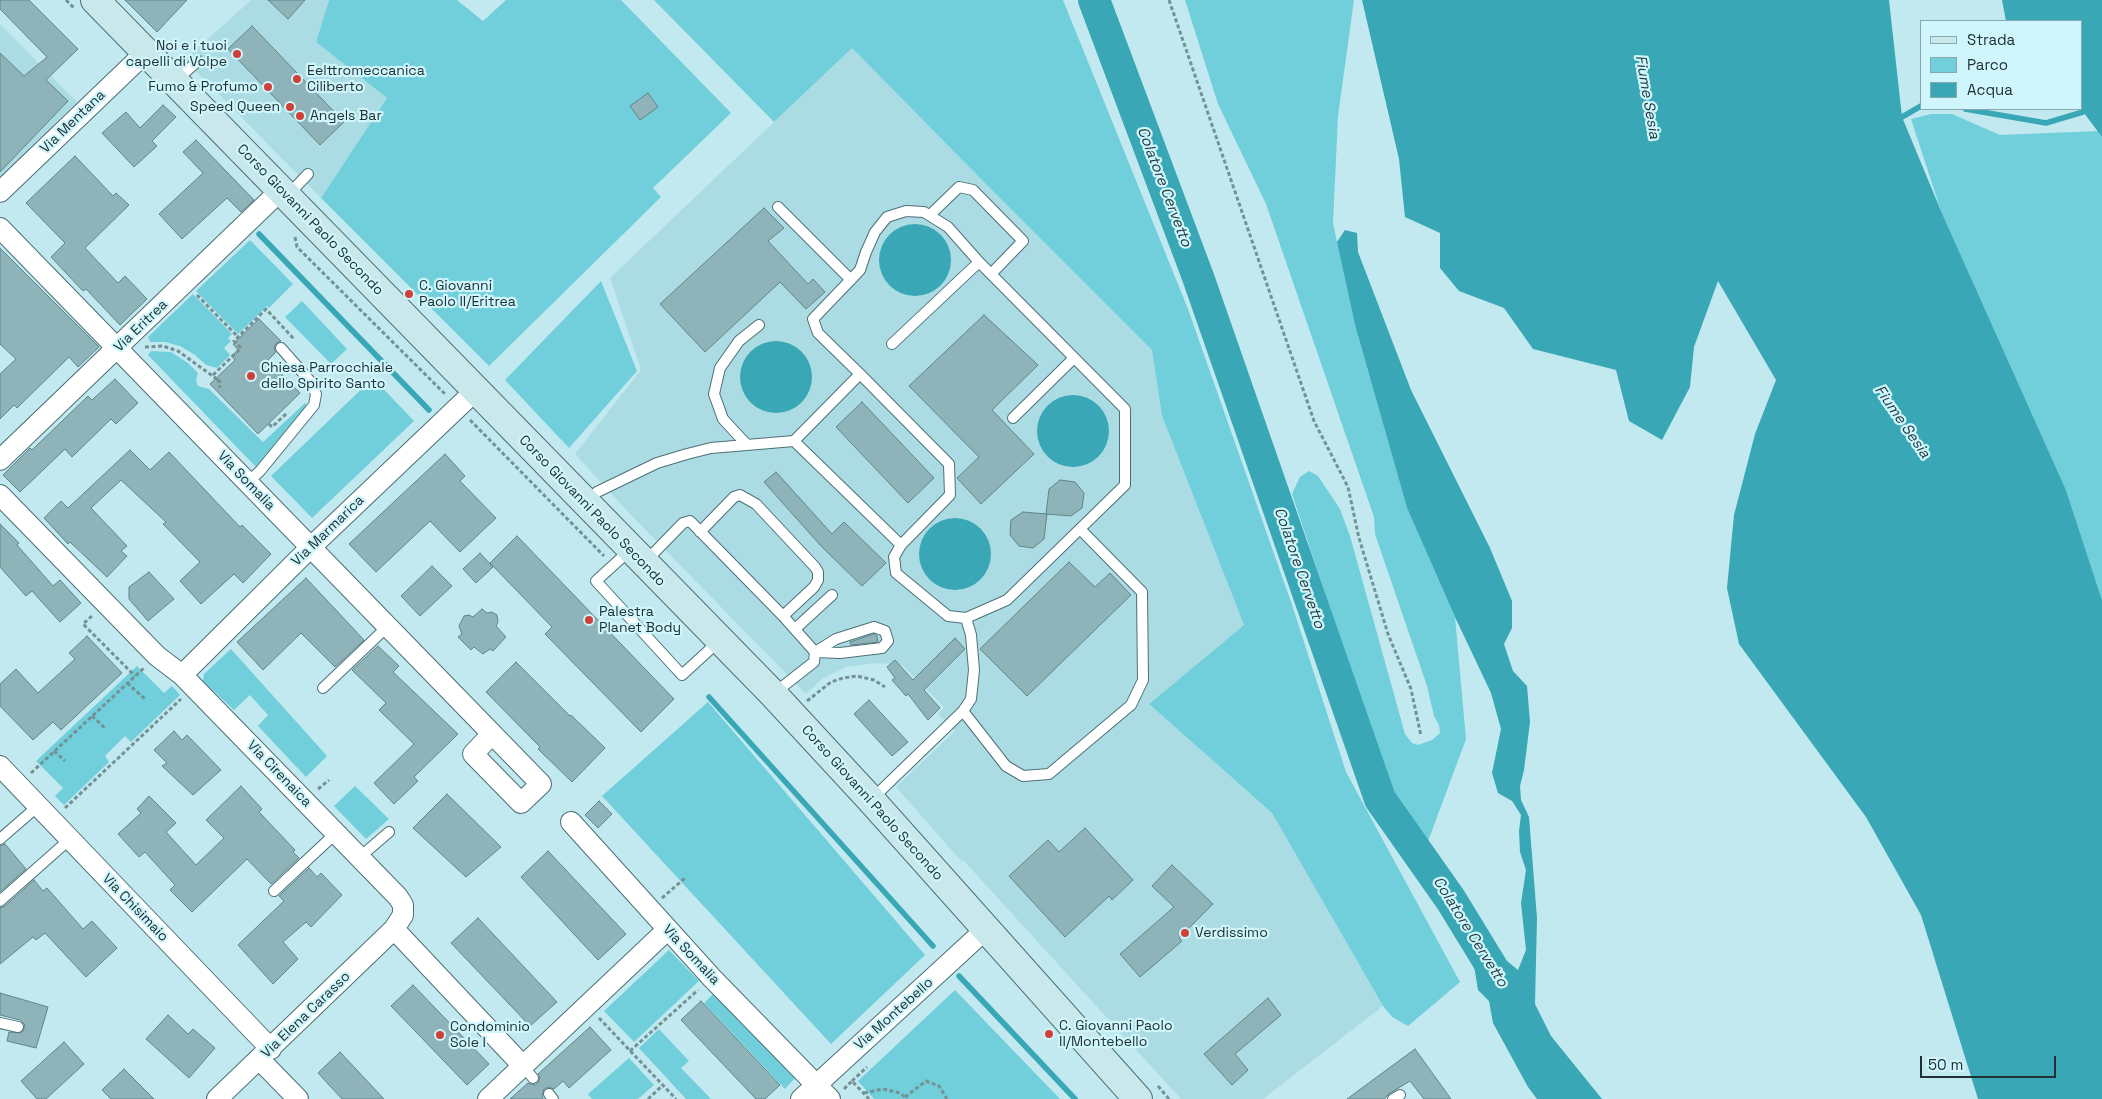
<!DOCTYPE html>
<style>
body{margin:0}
#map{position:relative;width:2102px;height:1099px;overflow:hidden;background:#c1e9ef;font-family:"Space Grotesk",sans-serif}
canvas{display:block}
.legend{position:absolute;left:1920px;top:20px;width:162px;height:90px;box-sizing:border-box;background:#cef6fc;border:1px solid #89a7ac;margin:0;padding:6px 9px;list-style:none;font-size:15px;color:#213133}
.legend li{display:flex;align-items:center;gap:10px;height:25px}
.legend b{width:25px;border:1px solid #89a7ac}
.scale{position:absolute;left:1920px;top:1056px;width:136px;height:22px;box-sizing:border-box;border:2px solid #213133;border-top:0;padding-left:6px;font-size:15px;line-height:18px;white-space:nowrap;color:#213133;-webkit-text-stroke:4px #cef6fc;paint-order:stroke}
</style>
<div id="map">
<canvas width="2102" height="1099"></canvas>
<ul class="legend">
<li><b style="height:6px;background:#c8e8ec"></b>Strada</li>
<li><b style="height:14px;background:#71cfdc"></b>Parco</li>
<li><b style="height:14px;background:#39a7b5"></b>Acqua</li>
</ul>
<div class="scale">50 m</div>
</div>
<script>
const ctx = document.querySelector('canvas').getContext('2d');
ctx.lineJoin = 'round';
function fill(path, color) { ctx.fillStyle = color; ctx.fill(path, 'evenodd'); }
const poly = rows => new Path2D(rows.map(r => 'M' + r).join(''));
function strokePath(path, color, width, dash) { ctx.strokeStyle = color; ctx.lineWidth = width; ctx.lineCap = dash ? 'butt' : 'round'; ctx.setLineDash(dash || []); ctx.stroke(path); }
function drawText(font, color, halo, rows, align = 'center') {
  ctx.font = font + ' "Space Grotesk",sans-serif'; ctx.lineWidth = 4.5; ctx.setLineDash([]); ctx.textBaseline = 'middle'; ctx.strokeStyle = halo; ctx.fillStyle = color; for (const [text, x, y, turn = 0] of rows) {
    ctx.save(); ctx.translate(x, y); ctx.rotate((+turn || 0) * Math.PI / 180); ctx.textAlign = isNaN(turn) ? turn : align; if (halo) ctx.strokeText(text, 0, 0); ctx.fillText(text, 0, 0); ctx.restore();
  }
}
const built = poly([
 [251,0,300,0,302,3,305,0,329,0,316,42,387,98,321,198,185,60],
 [0,24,77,102,0,178],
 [852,48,979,177,1152,350,1162,416,1244,625,1149,704,1272,813,1383,1006,1263,1099,1181,1099,964,861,962,862,896,787,955,731,938,714,944,707,902,665,876,663,846,667,822,679,806,694,631,515,575,454,641,370,610,278]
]);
const green = poly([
 [329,0,457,0,483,21,506,0,621,0,731,113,653,188,661,197,489,366,321,198,387,98,316,42],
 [654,0,1063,0,1188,309,1292,605,1346,772,1460,982,1408,1026,1392,1017,1383,1006,1272,813,1149,704,1244,625,1162,416,1152,350,979,177,852,48,774,122],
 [1185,0,1354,0,1338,116,1333,223,1355,325,1407,508,1455,617,1466,739,1427,844,1388,782,1292,494,1300,477,1309,471,1318,476,1340,509,1350,536,1405,734,1412,743,1418,745,1432,740,1440,733,1439,725,1434,716,1427,686,1375,534,1374,517,1266,204,1218,104],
 [1931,114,1952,114,2000,135,2098,131,2102,137,2102,600,2066,490,1941,211,1911,119],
 [250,240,293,284,269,308,267,306,238,334,196,291],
 [601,281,637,371,569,448,505,380],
 [193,294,232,334,228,338,231,341,224,348,230,355,217,368,206,365,195,355,180,346,165,342,150,342,148,337],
 [302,301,347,349,331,364,285,317],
 [151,351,171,352,188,363,198,373,196,381,198,386,209,389,263,442,305,403,307,405,256,467,148,355],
 [373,378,414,421,312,518,271,476],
 [231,649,327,756,306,777,258,726,268,715,250,695,234,710,203,681,204,674],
 [137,666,164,693,172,686,180,695,131,742,125,736,105,756,109,762,64,805,55,796,63,788,36,761],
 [708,702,925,955,831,1044,602,796],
 [355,786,389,819,366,839,334,806],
 [669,950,699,981,634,1042,604,1011],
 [955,990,1060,1099,874,1099,858,1081],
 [713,994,795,1078,785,1089,704,1003],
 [659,1029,689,1061,681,1068,711,1099,686,1099,639,1048],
 [629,1058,654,1085,638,1099,592,1099,588,1094]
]);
const water = poly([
 [1362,0,1889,0,1902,117,1941,211,2066,490,2102,600,2102,1099,1978,1099,1921,915,1866,817,1739,644,1727,588,1734,515,1755,434,1776,380,1718,281,1694,347,1690,387,1662,440,1629,421,1616,370,1533,349,1504,308,1459,291,1440,268,1440,233,1405,217,1399,159],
 [2002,0,2102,0,2102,137,2081,109,2081,21,2006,21],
 '879 260a36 36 0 1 1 72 0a36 36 0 1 1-72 0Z',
 [1345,230,1357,233,1358,252,1411,390,1490,548,1512,601,1512,628,1504,644,1513,671,1527,686,1530,722,1524,770,1520,786,1521,800,1529,817,1537,918,1535,1004,1551,1036,1602,1099,1537,1099,1528,1087,1493,1023,1489,1001,1478,990,1468,929,1518,970,1526,950,1521,903,1526,870,1520,852,1519,831,1521,815,1512,801,1498,793,1492,773,1501,729,1491,693,1455,617,1407,508,1355,325,1337,242],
 '740 377a36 36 0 1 1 72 0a36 36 0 1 1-72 0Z',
 '1037 431a36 36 0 1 1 72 0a36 36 0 1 1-72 0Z',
 '919 554a36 36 0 1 1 72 0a36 36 0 1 1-72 0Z'
]);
const stream = poly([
 [1965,109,2046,123,2083,112],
 [1902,117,1921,106],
 [259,234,429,410],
 [709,697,933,946],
 [959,976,1075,1099]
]);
const river = poly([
 [1094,0,1198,277,1380,799,1451,900,1492,967]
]);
const building = poly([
 [0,0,29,0,78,49,46,80,68,101,0,172,0,53,24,76,47,57,0,9,0,0],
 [125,0,187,0,157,32,125,0],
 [268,0,305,0,288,19,268,0],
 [252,26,344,122,320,145,228,49,252,26],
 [648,93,658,107,640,120,630,106,648,93],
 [163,105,176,117,152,141,157,146,134,167,102,133,126,112,140,128,163,105],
 [196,140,254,200,241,212,227,198,182,239,159,214,203,173,183,152,196,140],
 [75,156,113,196,116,193,129,205,85,248,118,283,125,276,147,299,120,325,86,289,83,291,51,257,65,243,26,203,75,156],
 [764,208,784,228,768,241,808,284,813,279,825,292,806,309,780,282,705,352,660,304,764,208],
 [0,248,99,347,78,367,69,357,17,408,14,405,0,419,0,374,16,359,0,344,0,248],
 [984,315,1038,365,992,410,1034,454,981,504,957,478,979,457,909,386,984,315],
 [259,319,281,341,276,343,274,349,276,352,268,360,300,393,258,434,210,384,235,360,232,356,238,350,233,344,259,319],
 [115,379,138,403,116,424,111,419,72,457,65,449,20,492,3,475,30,448,32,450,88,396,92,400,115,379],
 [862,402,934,478,908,503,836,427,862,402],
 [130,450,150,470,169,452,240,527,242,525,271,554,243,583,234,574,201,604,180,581,200,562,163,524,166,522,121,480,91,508,127,546,121,551,127,556,107,577,70,542,68,544,44,518,61,501,68,508,130,450],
 [445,454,465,476,460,481,496,518,460,552,430,521,376,572,349,544,445,454],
 [776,472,832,534,844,522,886,563,862,586,821,546,764,482,776,472],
 [1060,480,1075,482,1084,493,1082,508,1071,516,1046,514,1049,489,1060,480],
 [1023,512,1047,514,1044,539,1033,548,1019,546,1010,535,1011,520,1023,512],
 [0,524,19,543,17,545,53,586,60,580,81,603,60,622,32,591,26,596,0,567,0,524],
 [517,536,674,699,641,732,545,634,552,627,490,563,517,536],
 [480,553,493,567,476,583,463,569,480,553],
 [1069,562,1095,587,1110,573,1131,595,1027,696,980,649,1069,562],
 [432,566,452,586,420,616,401,596,432,566],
 [149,572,174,599,148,621,129,599,129,587,149,572],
 [306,578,364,640,335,667,301,633,263,670,237,642,306,578],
 [482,609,487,613,492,612,497,615,498,622,496,626,506,637,493,651,490,649,483,654,474,647,471,650,458,637,462,634,459,626,464,616,469,615,473,617,482,609],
 [874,634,877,636,878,642,851,645,850,642,874,634],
 [87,636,122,673,61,730,53,722,33,740,0,706,0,684,16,669,38,693,75,659,69,653,87,636],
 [955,638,965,649,924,690,940,708,928,720,908,694,906,696,892,680,895,678,887,667,895,660,913,680,955,638],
 [378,646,399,666,393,672,458,734,414,777,418,781,394,804,374,783,414,744,379,710,386,703,352,670,378,646],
 [516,662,570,716,571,715,605,748,572,782,538,749,540,747,486,692,516,662],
 [869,700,908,742,892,756,854,714,869,700],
 [174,731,182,740,187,735,221,770,193,795,162,766,167,763,154,750,174,731],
 [241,786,262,809,259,812,295,850,293,852,299,858,271,884,247,859,192,912,170,890,175,885,145,852,139,857,118,834,141,813,137,809,149,796,176,823,166,832,196,865,224,838,206,820,241,786],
 [447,794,501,847,466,877,413,828,447,794],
 [599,801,612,814,598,828,585,815,599,801],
 [1085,828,1133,880,1112,900,1109,896,1065,937,1009,876,1048,840,1059,852,1085,828],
 [5,844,26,869,0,892,0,846,5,844],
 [548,851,626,934,598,960,521,877,548,851],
 [1172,865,1213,904,1179,938,1182,941,1140,977,1120,954,1174,907,1152,886,1172,865],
 [309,868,317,877,321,873,342,895,311,927,306,922,283,942,298,959,273,984,238,945,284,901,279,896,309,868],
 [34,880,43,891,47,888,83,929,92,921,117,948,86,977,45,933,36,940,33,937,0,964,0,908,5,906,34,880],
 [478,918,557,1002,530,1026,451,943,478,918],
 [413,985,489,1064,467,1085,391,1006,413,985],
 [0,993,48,1007,36,1048,7,1041,9,1032,21,1033,23,1031,25,1025,20,1020,0,1015,0,993],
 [1268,998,1281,1015,1235,1054,1248,1070,1232,1085,1204,1054,1268,998],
 [701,1001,780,1085,765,1099,756,1099,681,1020,701,1001],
 [168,1015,188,1034,193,1029,215,1048,189,1078,146,1039,168,1015],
 [590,1027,611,1050,569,1088,563,1081,554,1089,548,1087,544,1089,542,1095,543,1099,510,1099,528,1083,534,1085,538,1083,540,1077,538,1074,590,1027],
 [64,1042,84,1064,46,1099,37,1099,21,1081,64,1042],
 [1415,1049,1451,1099,1424,1099,1410,1081,1390,1093,1384,1099,1347,1099,1415,1049],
 [340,1052,384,1099,342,1099,318,1073,340,1052],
 [124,1069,154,1099,111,1099,102,1090,124,1069]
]);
const path = poly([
 [66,0,74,8],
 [1169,0,1314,421,1348,487,1359,538,1388,634,1411,689,1421,736],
 [295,237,297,247,445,394],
 [197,295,239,338],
 [145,347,163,346,178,351,221,382],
 [213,375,241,348,234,341,266,309,294,339],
 [218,379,220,388],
 [470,420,604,556],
 [269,424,272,427,288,412],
 [92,616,83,624,135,676],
 [127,683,145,699],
 [807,701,831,682,843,678,857,676,874,680,885,687],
 [92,716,106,729],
 [54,751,65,761],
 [31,773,144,668],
 [318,789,329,780],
 [65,808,181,699],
 [662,898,685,878],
 [599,1018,676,1099],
 [630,1051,698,990],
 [852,1081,867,1067],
 [1158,1086,1169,1099],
 [844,1089,852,1081,869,1099],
 [864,1093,883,1089,900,1093,907,1099],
 [905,1097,926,1081,939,1086,947,1099],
 [648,1099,663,1085]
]);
const service = poly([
 [175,81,198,61],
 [288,195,308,174],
 [778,207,851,280],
 [930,215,959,187,973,190,1023,241,991,274],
 [860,374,818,333,813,319,860,270,866,252,875,232,887,217,906,211,924,212,948,227,979,262],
 [1013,418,1074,358],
 [747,445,723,419,714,394,720,368,739,341,759,325],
 [247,483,260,471,314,405,316,394,310,381,281,348],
 [588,502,597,492,628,477,657,463,687,454,711,448,794,441],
 [700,532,734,497,740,495,756,504,815,567,818,572,818,580,814,587,783,616],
 [901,545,950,495,949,464,860,374,794,441,901,545,894,557,896,573,948,616,966,618],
 [630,550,596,581,682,675,719,641],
 [646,561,683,523,690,521,783,616,815,652,814,662,773,694],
 [874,627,885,631,888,641,882,648,840,653,815,652,836,639,874,627],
 [795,629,832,595],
 [323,688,387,627],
 [963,711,1006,766,1023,776,1049,774,1131,705,1143,680,1142,592,1080,529],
 [872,799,963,711,971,699,974,670,971,635,966,618,1007,600,1125,485,1125,409,979,262,892,344],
 [0,839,38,806],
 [360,857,389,832],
 [274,891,336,833],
 [0,901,70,839],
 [0,1023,18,1027],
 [523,1066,533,1078],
 [549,1094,553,1099],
 [1393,1099,1400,1095]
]);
const minor = poly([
 [0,192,146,52],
 [0,228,541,784,521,803,473,754,492,734],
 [0,460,281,190],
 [0,495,157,656,182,675,398,897,403,905,403,915,394,929,217,1099],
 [182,675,310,548,475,391],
 [0,766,271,1049],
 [571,822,712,978,830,1099],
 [394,929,523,1066],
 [260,1060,298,1099],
 [488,1099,667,930],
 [801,1099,986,929]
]);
const secondary = poly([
 [95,0,773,694,871,800,1138,1099]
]);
const markers = [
 [237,54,5,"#ce4038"],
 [297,79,5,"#ce4038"],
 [268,87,5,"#ce4038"],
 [290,107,5,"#ce4038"],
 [300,116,5,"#ce4038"],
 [409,294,5,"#ce4038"],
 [251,376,5,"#ce4038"],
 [589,620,5,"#ce4038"],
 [1185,933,5,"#ce4038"],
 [1049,1034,5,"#ce4038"],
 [440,1035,5,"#ce4038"]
];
const poiNames = [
 ["Noi e i tuoi",227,46,"right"],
 ["capelli di Volpe",227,62,"right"],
 ["Eelttromeccanica",307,71],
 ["Ciliberto",307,87],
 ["Fumo & Profumo",258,87,"right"],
 ["Speed Queen",280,107,"right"],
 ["Angels Bar",310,116],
 ["C. Giovanni",419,286],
 ["Paolo II/Eritrea",419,302],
 ["Chiesa Parrocchiale",261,368],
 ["dello Spirito Santo",261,384],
 ["Palestra",599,612],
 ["Planet Body",599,628],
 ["Verdissimo",1195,933],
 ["C. Giovanni Paolo",1059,1026],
 ["II/Montebello",1059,1042],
 ["Condominio",450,1027],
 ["Sole I",450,1043]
];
const streetNames = [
 ["Via Mentana",73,122,-44],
 ["Corso Giovanni Paolo Secondo",310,220,46],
 ["Via Eritrea",141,326,-44],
 ["Via Somalia",246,481,46],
 ["Corso Giovanni Paolo Secondo",592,511,46],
 ["Via Marmarica",328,531,-44],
 ["Via Cirenaica",279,774,46],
 ["Corso Giovanni Paolo Secondo",872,803,48],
 ["Via Chisimaio",135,908,46],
 ["Via Somalia",691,955,47],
 ["Via Montebello",894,1014,-42],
 ["Via Elena Carasso",306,1015,-44]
];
const waterNames = [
 ["Fiume Sesia",1647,97,80],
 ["Colatore Cervetto",1164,187,69],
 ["Fiume Sesia",1902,422,55],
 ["Colatore Cervetto",1299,568,71],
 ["Colatore Cervetto",1470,932,58]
];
fill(built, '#acdce3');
fill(green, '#71cfdc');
fill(water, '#39a7b5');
strokePath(stream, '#39a7b5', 5.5);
strokePath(river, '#39a7b5', 32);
fill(building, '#8eb4ba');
strokePath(building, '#60858a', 1);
strokePath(service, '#4c7076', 12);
strokePath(minor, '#4c7076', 22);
strokePath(secondary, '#4c7076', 30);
strokePath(path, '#749195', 3, [4, 2.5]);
strokePath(service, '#fff', 10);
strokePath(minor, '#fff', 20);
strokePath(secondary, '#c8e8ec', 28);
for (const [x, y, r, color] of markers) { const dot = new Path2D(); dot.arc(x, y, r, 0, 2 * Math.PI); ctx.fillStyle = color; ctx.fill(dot); strokePath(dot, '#cef6fc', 2); }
drawText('14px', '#213133', '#cef6fc', poiNames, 'left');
drawText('14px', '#213133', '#cef6fc', streetNames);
drawText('italic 15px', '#253d40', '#cef6fc', waterNames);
</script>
